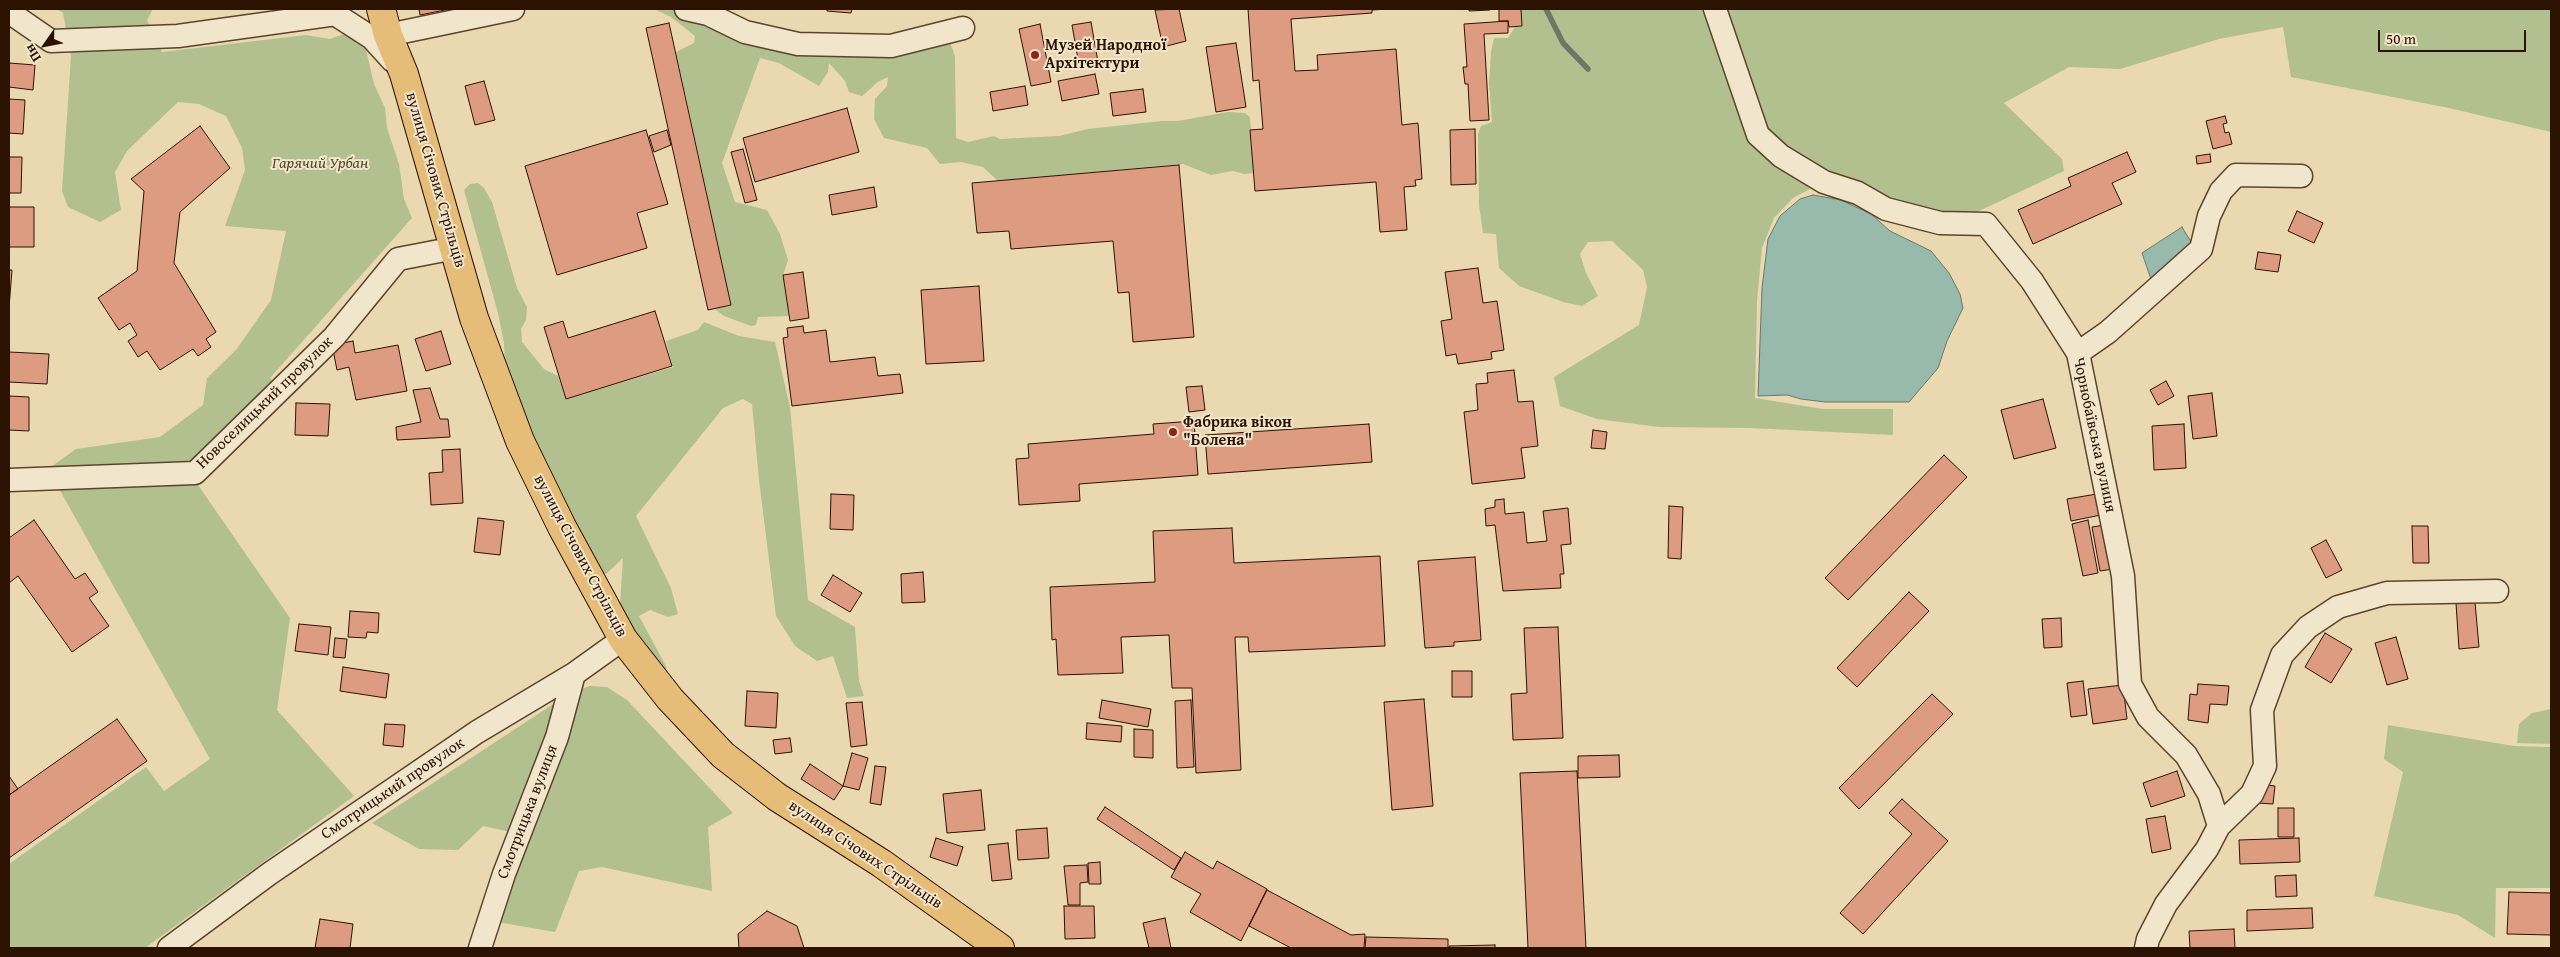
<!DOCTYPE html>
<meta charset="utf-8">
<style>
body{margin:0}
#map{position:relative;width:2560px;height:957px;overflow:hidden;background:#ead8b0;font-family:"Gentium Book Plus",serif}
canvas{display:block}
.frame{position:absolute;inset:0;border:10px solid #2c1200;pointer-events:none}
.north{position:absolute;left:20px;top:20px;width:50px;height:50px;-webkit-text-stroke:4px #f1e6cc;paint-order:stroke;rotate:237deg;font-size:14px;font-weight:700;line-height:20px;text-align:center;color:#2c1200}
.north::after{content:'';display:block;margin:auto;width:18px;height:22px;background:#2c1200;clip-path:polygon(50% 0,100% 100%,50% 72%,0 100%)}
.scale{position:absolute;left:2378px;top:30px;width:148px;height:22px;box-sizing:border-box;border:2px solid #2c1200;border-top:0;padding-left:6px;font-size:15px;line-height:18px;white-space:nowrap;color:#2c1200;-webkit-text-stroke:4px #f1e6cc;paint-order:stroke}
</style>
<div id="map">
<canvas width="2560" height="957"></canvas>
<div class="frame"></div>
<div class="north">Пн</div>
<div class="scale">50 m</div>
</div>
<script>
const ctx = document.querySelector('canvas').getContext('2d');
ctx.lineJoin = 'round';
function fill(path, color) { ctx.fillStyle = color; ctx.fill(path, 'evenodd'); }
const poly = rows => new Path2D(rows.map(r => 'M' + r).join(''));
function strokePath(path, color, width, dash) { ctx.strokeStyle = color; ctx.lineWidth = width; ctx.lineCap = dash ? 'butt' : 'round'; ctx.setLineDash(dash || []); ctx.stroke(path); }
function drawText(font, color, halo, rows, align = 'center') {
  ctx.font = font + ' "Gentium Book Plus",serif'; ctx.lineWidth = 4; ctx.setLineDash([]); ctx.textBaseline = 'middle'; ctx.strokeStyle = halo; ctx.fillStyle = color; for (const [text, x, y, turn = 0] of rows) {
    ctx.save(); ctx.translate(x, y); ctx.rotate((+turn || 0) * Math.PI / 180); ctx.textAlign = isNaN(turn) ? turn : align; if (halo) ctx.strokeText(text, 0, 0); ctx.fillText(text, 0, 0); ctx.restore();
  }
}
const green = poly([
 [56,9,153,9,147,20,162,52,306,35,330,39,344,34,357,39,366,50,374,84,385,108,387,128,399,164,404,199,412,218,270,378,284,395,198,485,290,618,277,710,354,796,145,948,9,948,9,864,146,767,164,791,210,759,48,469,76,449,160,437,203,405,207,378,236,350,271,300,286,231,225,226,245,170,242,148,226,116,199,104,178,102,127,151,115,172,121,210,100,222,68,207,62,191,71,56,63,13],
 [654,9,702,9,753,41,949,40,955,56,956,138,968,142,994,136,1000,139,1059,136,1088,129,1162,121,1178,121,1228,112,1245,113,1250,117,1254,173,1244,174,1233,171,1211,175,1183,164,998,181,983,167,961,162,940,164,927,148,884,138,874,119,875,99,887,86,888,77,878,82,862,96,849,92,845,81,829,63,828,72,819,86,779,63,760,58,722,163,735,202,767,210,780,234,788,260,783,275,789,316,758,317,756,325,751,326,724,316,715,309,731,305,676,52,694,43,695,36,671,17],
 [1521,9,2551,9,2551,132,2449,108,2291,77,2283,27,2219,39,2120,69,2069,67,2004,103,2062,159,2064,171,1979,211,1966,216,1943,217,1893,203,1824,168,1810,189,1793,198,1774,218,1762,248,1757,301,1755,398,1823,409,1893,409,1893,435,1750,428,1659,427,1597,419,1560,406,1554,377,1639,325,1647,287,1643,270,1612,241,1588,242,1580,254,1586,273,1598,296,1582,306,1563,302,1519,286,1499,268,1496,234,1483,233,1479,205,1478,134,1481,126,1492,122,1489,83,1491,52,1494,38,1508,38,1515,27,1522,27],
 [478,183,484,188,492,202,517,288,527,307,526,320,521,329,522,342,544,369,558,376,566,399,673,367,666,341,698,330,704,322,739,336,775,342,790,407,808,600,855,627,859,681,864,696,847,698,833,656,817,661,795,646,776,616,759,480,752,404,743,399,723,408,636,516,671,588,678,614,668,617,650,610,639,616,667,668,663,672,643,645,620,605,623,558,606,574,599,574,528,429,505,371,504,343,498,313,464,190,470,184],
 [590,686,607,687,627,700,733,813,708,827,712,891,602,867,579,871,555,932,497,922,519,834,483,826,458,850,419,849,372,823,570,693],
 [2551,709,2551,744,2517,743,2519,724,2532,713],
 [2388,725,2514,746,2551,747,2551,888,2496,888,2495,938,2458,915,2374,896,2403,772,2384,759]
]);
const water = poly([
 [1813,195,1841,200,1871,214,1890,231,1931,251,1949,273,1960,294,1963,308,1947,341,1938,368,1909,402,1825,402,1801,399,1787,395,1758,396,1762,288,1768,239,1780,216,1800,199,1813,195],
 [2182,227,2194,247,2152,282,2142,253,2182,227]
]);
const stream = poly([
 [1546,9,1563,43,1588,69]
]);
const building = poly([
 [419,9,450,9,420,15,419,9],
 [827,9,852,9,851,13,827,11,827,9],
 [1179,9,1186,41,1163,47,1155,10,1179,9],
 [1248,9,1389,9,1372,10,1372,13,1291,19,1295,71,1318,70,1317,55,1396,49,1402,125,1418,123,1422,179,1415,180,1416,186,1404,187,1407,230,1380,232,1376,182,1255,191,1250,130,1263,129,1259,80,1253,81,1248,9],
 [1469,9,1490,9,1490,10,1469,11,1469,9],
 [1499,9,1521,9,1522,26,1509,27,1508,21,1499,21,1499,9],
 [1508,21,1508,33,1484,34,1489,120,1470,121,1468,84,1465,84,1463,67,1467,67,1464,24,1508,21],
 [1091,22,1098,62,1079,65,1072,25,1091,22],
 [669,23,731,305,708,310,646,28,669,23],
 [1040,24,1051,82,1031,86,1019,29,1040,24],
 [1236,43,1246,107,1216,112,1206,47,1236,43],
 [9,63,35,65,33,90,9,87,9,63],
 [1095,74,1099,94,1062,101,1058,81,1095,74],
 [484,81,495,120,475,125,465,86,484,81],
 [1025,86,1028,105,993,111,990,92,1025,86],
 [1143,89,1146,112,1113,116,1110,93,1143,89],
 [9,99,25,100,23,134,9,133,9,99],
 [847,108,859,152,755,182,743,138,847,108],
 [2225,116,2227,123,2223,124,2225,133,2229,132,2232,144,2213,149,2206,121,2225,116],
 [200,126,230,168,180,212,174,263,216,332,206,339,211,347,198,356,193,349,160,370,147,351,138,357,128,341,137,335,130,323,119,330,98,298,137,271,144,191,131,179,200,126],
 [1475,129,1476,184,1451,185,1450,130,1475,129],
 [646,130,668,204,637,213,647,248,557,275,525,166,646,130],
 [667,130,671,145,654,152,649,136,667,130],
 [743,149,757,200,745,203,731,152,743,149],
 [2127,152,2136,172,2112,183,2122,204,2033,244,2018,210,2071,186,2068,178,2127,152],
 [2210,154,2211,162,2197,164,2196,156,2210,154],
 [9,157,22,157,21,193,9,193,9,157],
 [1179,165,1194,337,1133,342,1129,292,1118,293,1113,241,1011,249,1009,231,977,233,972,183,1179,165],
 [874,187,877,207,832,215,829,195,874,187],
 [9,207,34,207,34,247,9,247,9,207],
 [2297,211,2323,223,2314,243,2288,231,2297,211],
 [2258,252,2281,255,2278,272,2255,269,2258,252],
 [1478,268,1483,303,1497,301,1504,350,1491,352,1492,359,1458,364,1456,354,1446,356,1441,321,1452,319,1445,272,1478,268],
 [9,270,12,270,9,308,9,270],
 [803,272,809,318,790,321,783,275,803,272],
 [979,286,984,361,926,364,921,290,979,286],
 [655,311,672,366,566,399,544,327,563,321,568,338,655,311],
 [803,326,804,333,826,330,830,362,875,357,878,376,900,374,903,393,792,406,783,338,788,337,787,328,803,326],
 [441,331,451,364,426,371,415,339,441,331],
 [353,341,355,353,398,345,407,391,356,400,349,367,337,370,332,345,353,341],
 [9,352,49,354,47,384,9,382,9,352],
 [1514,370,1518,402,1533,401,1538,446,1521,448,1525,478,1472,484,1464,412,1478,410,1476,384,1488,383,1487,373,1514,370],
 [2166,381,2174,396,2158,405,2150,390,2166,381],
 [1202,386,1205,410,1189,412,1186,387,1202,386],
 [430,388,440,419,448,419,450,437,397,440,396,427,421,422,413,390,430,388],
 [2212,393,2217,436,2193,439,2188,396,2212,393],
 [9,396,29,397,29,431,9,430,9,396],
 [2043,399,2056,448,2014,459,2001,410,2043,399],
 [296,403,330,404,328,436,295,435,296,403],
 [1194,421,1198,475,1079,484,1080,501,1019,505,1016,459,1029,458,1028,444,1154,434,1153,424,1194,421],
 [1369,424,1372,462,1208,474,1205,435,1369,424],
 [2184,424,2186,468,2154,470,2152,426,2184,424],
 [1593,430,1607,432,1605,449,1591,448,1593,430],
 [460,449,463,503,431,505,429,473,443,472,442,450,460,449],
 [1944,455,1967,477,1848,600,1825,578,1944,455],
 [831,494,854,495,853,530,830,529,831,494],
 [2097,494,2101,515,2071,521,2067,499,2097,494],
 [1504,499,1505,514,1524,512,1527,543,1547,541,1543,511,1568,508,1571,544,1561,545,1564,574,1560,574,1561,588,1503,591,1495,525,1486,526,1485,509,1495,507,1495,500,1504,499],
 [1669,506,1683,507,1681,559,1668,558,1669,506],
 [478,518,504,521,500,555,474,552,478,518],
 [34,520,75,579,85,573,98,592,89,598,109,626,72,652,18,576,9,583,9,538,34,520],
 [2088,520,2098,573,2083,576,2072,524,2088,520],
 [2105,525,2113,569,2100,571,2092,527,2105,525],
 [2412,526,2428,526,2429,563,2413,563,2412,526],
 [1232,528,1234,563,1380,556,1385,646,1249,652,1248,637,1235,637,1241,770,1196,773,1192,688,1172,688,1169,635,1121,637,1123,673,1058,675,1056,639,1052,640,1050,587,1155,582,1153,531,1232,528],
 [2326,540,2342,570,2326,578,2311,548,2326,540],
 [1475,557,1481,640,1454,642,1454,646,1425,648,1418,561,1475,557],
 [923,572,925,602,902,603,901,574,923,572],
 [833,575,862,593,850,612,821,595,833,575],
 [1909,592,1929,611,1857,687,1837,668,1909,592],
 [2475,602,2479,647,2459,649,2456,603,2475,602],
 [350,611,379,613,378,633,367,632,366,638,348,637,350,611],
 [2061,618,2062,647,2044,648,2042,619,2061,618],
 [299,624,331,627,328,655,295,651,299,624],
 [1558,627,1563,738,1513,740,1511,694,1527,693,1524,628,1558,627],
 [2325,633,2352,649,2331,683,2305,667,2325,633],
 [2396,637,2408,679,2387,685,2375,643,2396,637],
 [335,638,347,639,345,658,333,657,335,638],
 [343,667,389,674,386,698,340,691,343,667],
 [1452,671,1472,671,1472,697,1452,697,1452,671],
 [2083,681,2087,715,2071,717,2067,683,2083,681],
 [2198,684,2229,686,2227,705,2210,704,2208,723,2188,720,2190,694,2197,695,2198,684],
 [2123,685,2127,719,2093,724,2088,689,2123,685],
 [747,691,778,693,776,728,745,726,747,691],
 [1932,694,1953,714,1859,809,1839,788,1932,694],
 [1424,699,1433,806,1392,810,1384,702,1424,699],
 [1102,700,1151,709,1148,727,1099,718,1102,700],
 [1191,700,1194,767,1177,768,1175,701,1191,700],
 [862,702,867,745,851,747,846,703,862,702],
 [117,719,147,761,9,858,9,795,117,719],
 [1087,723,1122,726,1121,742,1086,739,1087,723],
 [385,724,405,725,403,747,383,745,385,724],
 [1134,729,1153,730,1153,758,1134,757,1134,729],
 [790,738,792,752,775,754,773,740,790,738],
 [852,753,868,758,859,790,843,786,852,753],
 [1619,755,1620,777,1578,778,1578,756,1619,755],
 [810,764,843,786,834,800,801,779,810,764],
 [875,766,886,767,881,805,870,803,875,766],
 [1577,771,1586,948,1528,948,1520,773,1577,771],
 [2177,771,2185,796,2151,807,2143,783,2177,771],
 [9,776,18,789,9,795,9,776],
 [2259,784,2275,786,2273,804,2258,803,2259,784],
 [981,790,985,830,947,833,943,794,981,790],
 [1902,799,1948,841,1863,934,1840,913,1912,834,1889,813,1902,799],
 [1105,807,1181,858,1174,870,1097,819,1105,807],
 [2278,808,2294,808,2294,837,2278,837,2278,808],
 [2165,816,2171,849,2152,853,2146,819,2165,816],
 [1047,828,1049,858,1018,860,1016,830,1047,828],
 [936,838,963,847,957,866,930,857,936,838],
 [2299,838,2300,862,2240,864,2239,840,2299,838],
 [1008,843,1012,879,992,881,988,845,1008,843],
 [1185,852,1213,869,1217,861,1267,889,1241,941,1190,912,1201,894,1171,877,1185,852],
 [1100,862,1101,884,1089,884,1088,863,1100,862],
 [1087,865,1088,882,1080,883,1080,905,1068,905,1064,866,1087,865],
 [2296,875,2297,896,2276,897,2275,876,2296,875],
 [1267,890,1351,935,1365,934,1364,948,1291,948,1249,926,1267,890],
 [2509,892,2551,893,2551,935,2507,934,2509,892],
 [1064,906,1094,906,1095,938,1065,939,1064,906],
 [2312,908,2313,928,2247,931,2247,910,2312,908],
 [767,911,797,926,804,948,739,948,738,934,767,911],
 [1165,918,1171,948,1149,948,1143,923,1165,918],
 [320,919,353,924,350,948,315,948,320,919],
 [2234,929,2235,948,2190,948,2189,931,2234,929],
 [1366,937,1448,939,1448,948,1365,948,1366,937],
 [1495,945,1495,948,1449,948,1449,946,1495,945]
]);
const street = poly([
 [327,9,372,38,392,60],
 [686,9,708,14,745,32,798,44,891,46,963,28],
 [1715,9,1758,135,1781,156,1824,182,1858,193,1886,209,1940,223,1986,224,2032,281,2078,353,2123,576,2130,684,2148,717,2186,755,2209,794,2219,826,2207,849,2166,904,2148,939,2146,948],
 [9,12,51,41,178,36,336,14],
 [388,35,513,9],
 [2078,353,2108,332,2201,249,2209,216,2221,191,2236,175,2301,176],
 [9,480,195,473,334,337,398,259,455,248],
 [2219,826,2252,794,2265,766,2262,710,2282,655,2308,627,2338,607,2387,593,2497,591],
 [169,948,269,874,477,732,574,674,623,639],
 [480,948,504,874,557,737,574,674]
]);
const primary = poly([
 [381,9,388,35,404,74,474,318,520,441,562,527,623,639,670,699,723,755,777,797,881,863,1000,948]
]);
const markers = [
 [1035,55,5,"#8f2418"],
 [1173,432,5,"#8f2418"]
];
const poiNames = [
 ["Музей Народної",1045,46],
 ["Архітектури",1045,64],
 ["Фабрика вікон",1183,423],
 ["\"Болена\"",1183,441]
];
const parkNames = [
 ["Гарячий Урбан",320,164]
];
const streetNames = [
 ["вулиця Січових Стрільців",435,180,74],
 ["Новоселицький провулок",265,403,-44],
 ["Чорнобаївська вулиця",2094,435,78],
 ["вулиця Січових Стрільців",580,556,62],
 ["Смотрицький провулок",393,789,-34],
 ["Смотрицька вулиця",528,812,-69],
 ["вулиця Січових Стрільців",865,855,34]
];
fill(green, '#b2c08f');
fill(water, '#98baac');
strokePath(water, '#6d7767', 1);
strokePath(stream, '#6d7767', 5.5);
fill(building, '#dd9c81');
strokePath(building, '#2c1200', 1);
strokePath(street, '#5c442c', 25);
strokePath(primary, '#2c1200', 30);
strokePath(street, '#f1e6cc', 22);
strokePath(primary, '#e5bc78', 28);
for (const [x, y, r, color] of markers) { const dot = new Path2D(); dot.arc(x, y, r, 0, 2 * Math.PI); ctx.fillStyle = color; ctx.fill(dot); strokePath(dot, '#f1e6cc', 2); }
drawText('bold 16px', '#2c1200', '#f1e6cc', poiNames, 'left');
drawText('italic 16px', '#54462b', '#f1e6cc', parkNames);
drawText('16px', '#2c1200', '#f1e6cc', streetNames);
</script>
